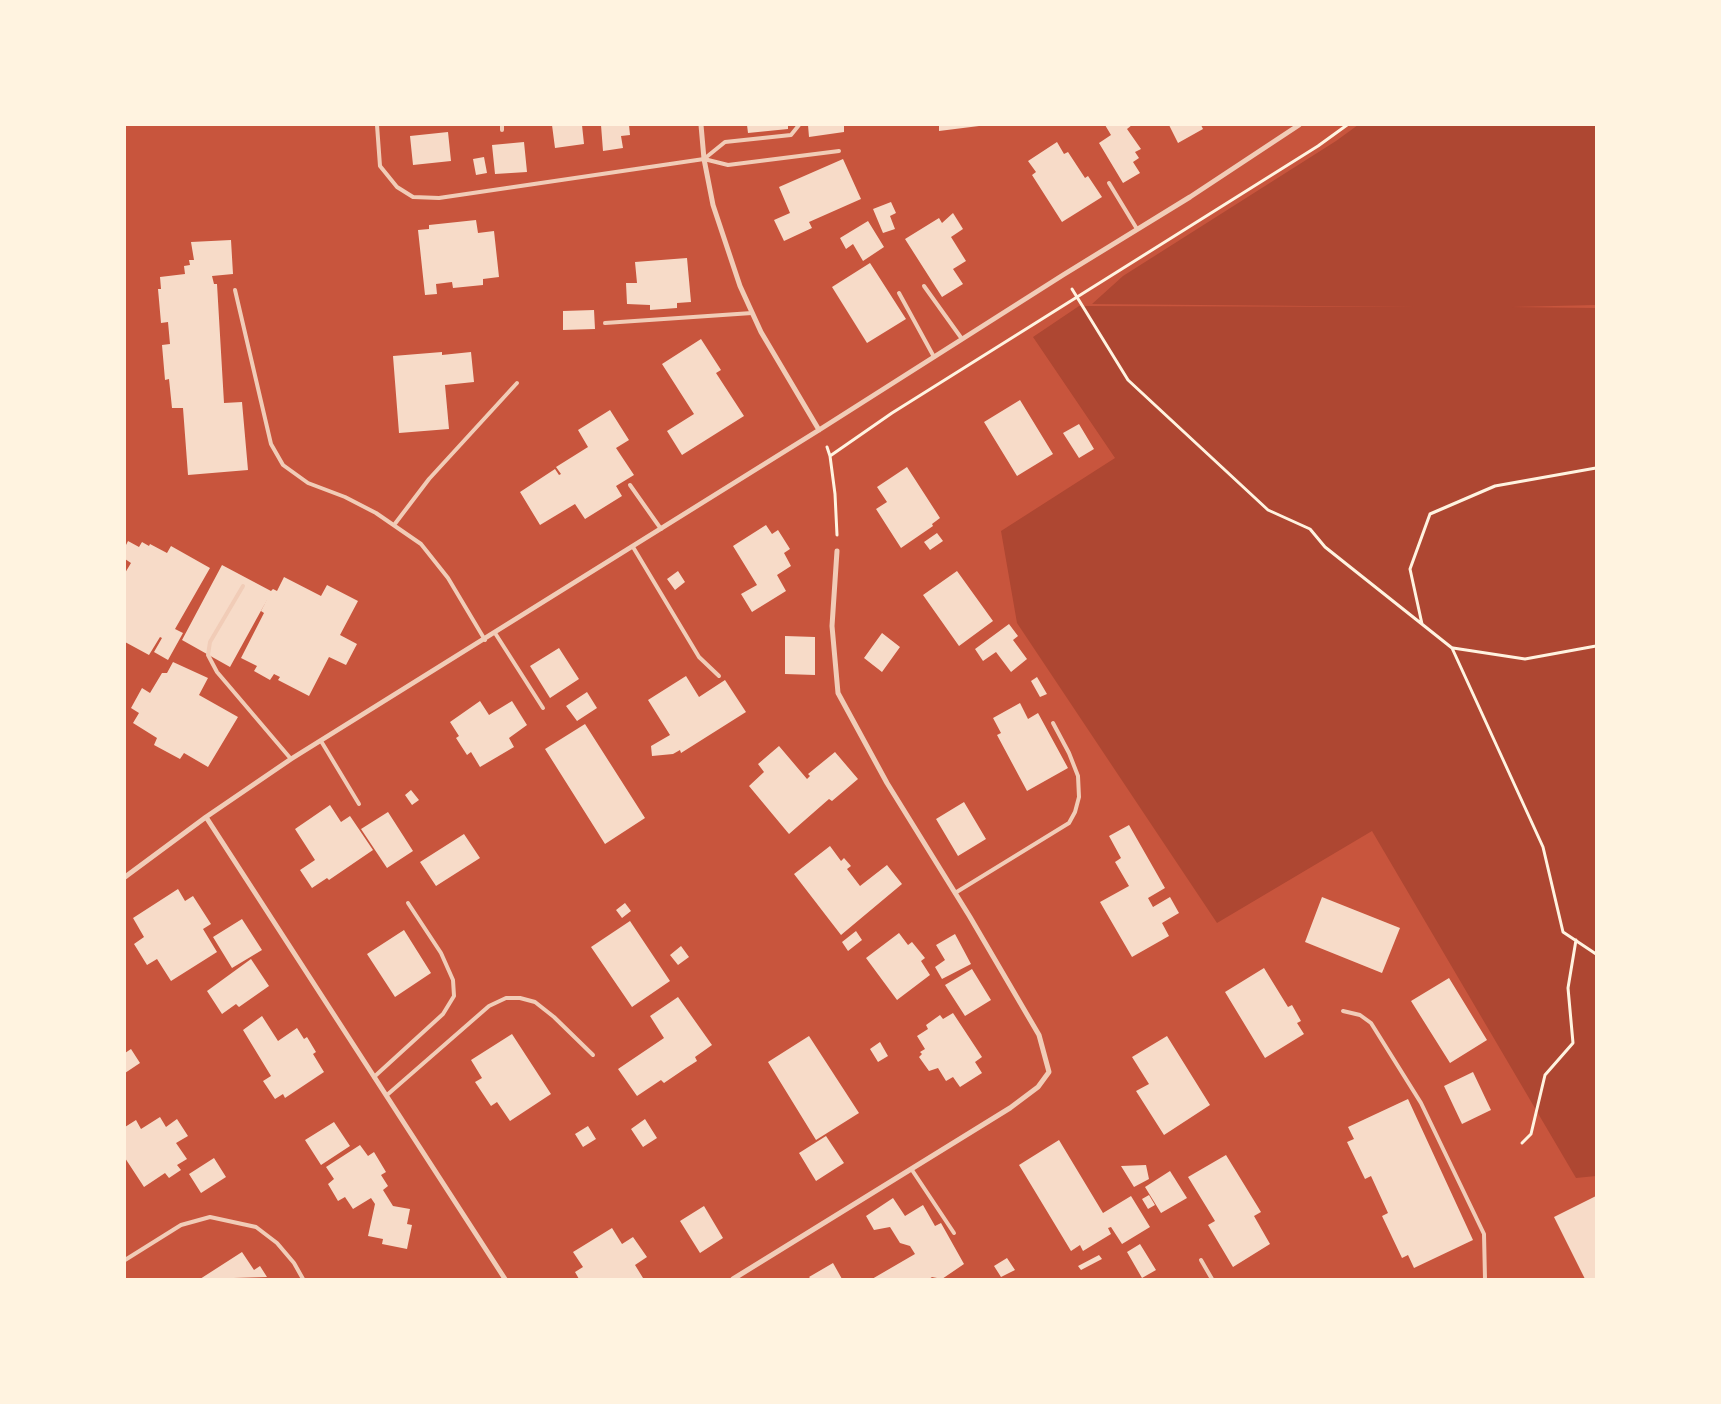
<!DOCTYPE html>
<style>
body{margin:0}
#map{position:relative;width:1721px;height:1404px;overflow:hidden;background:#c8553d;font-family:"IBM Plex Sans",sans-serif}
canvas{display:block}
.frame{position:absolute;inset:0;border:126px solid #fff3e0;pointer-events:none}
</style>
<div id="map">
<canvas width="1721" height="1404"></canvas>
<div class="frame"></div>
</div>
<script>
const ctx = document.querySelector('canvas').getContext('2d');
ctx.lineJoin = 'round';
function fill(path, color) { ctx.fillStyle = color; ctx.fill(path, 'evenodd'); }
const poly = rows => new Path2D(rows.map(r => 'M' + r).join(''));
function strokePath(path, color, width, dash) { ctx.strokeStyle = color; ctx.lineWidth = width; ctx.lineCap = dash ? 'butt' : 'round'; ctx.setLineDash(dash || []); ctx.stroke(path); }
const green = poly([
 [1358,125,1596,125,1596,305,1512,307,1596,308,1596,1176,1576,1178,1372,831,1217,923,1017,623,1001,531,1115,458,1033,337,1079,306,1421,307,1092,304,1123,276,1336,141]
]);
const building = poly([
 [552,125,582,125,584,144,555,148],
 [601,125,629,125,630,135,621,136,623,148,603,151],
 [747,125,788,125,788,129,748,133],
 [808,125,844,125,844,132,809,137],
 [939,125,979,125,979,126,939,131],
 [1105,125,1132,125,1127,129,1141,149,1135,152,1139,158,1133,162,1140,173,1123,183,1099,143,1111,135],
 [1169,125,1201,125,1203,129,1178,143],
 [448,132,451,161,413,165,410,136],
 [524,142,527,172,495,174,492,145],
 [1057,142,1064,154,1068,152,1085,178,1088,176,1102,197,1062,222,1032,175,1036,172,1028,161],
 [484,157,487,173,476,175,473,159],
 [843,159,861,199,809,222,812,228,784,241,774,220,790,213,779,187],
 [891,202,896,213,890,216,895,229,883,233,873,209],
 [953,213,963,229,951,237,966,261,953,269,963,284,942,297,905,239,939,218,942,223],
 [476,220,478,233,494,231,499,277,483,279,483,285,453,288,452,282,436,284,437,294,425,295,418,230,429,229,429,225],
 [868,221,884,247,863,261,853,244,846,249,840,238],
 [231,240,233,274,212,276,214,284,217,284,224,403,242,402,248,470,188,475,183,408,172,408,169,379,165,380,162,345,170,344,168,322,161,323,158,289,161,289,160,277,185,274,184,266,190,265,189,260,194,260,191,242],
 [687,258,691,302,677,303,677,308,650,310,650,305,627,304,626,283,637,283,635,262],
 [870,263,906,319,867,343,832,287],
 [594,310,595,329,563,330,563,311],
 [701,339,721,370,716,373,744,416,682,455,667,431,694,414,662,364],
 [442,352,442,355,471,352,474,382,445,385,449,429,399,433,393,356],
 [1020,400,1053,454,1017,476,984,422],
 [610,410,629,440,616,448,634,475,616,486,622,496,585,519,575,504,540,525,520,492,555,469,559,475,561,474,556,467,588,447,578,430],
 [1079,424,1094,449,1079,458,1063,433],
 [907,467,940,518,932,524,933,526,901,548,876,509,887,502,877,487],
 [766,525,772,534,778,530,790,549,784,553,791,566,777,575,786,591,752,612,741,594,757,585,733,546],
 [937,533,943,541,930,550,924,542],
 [128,541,139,547,142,542,149,546,150,544,167,553,171,546,210,568,175,629,183,633,168,660,154,652,162,638,160,637,149,655,125,642,125,573,131,563,125,559,125,547],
 [222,565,271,591,273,589,277,591,284,577,321,596,327,585,358,601,340,635,357,644,346,665,329,657,309,696,278,680,280,677,274,674,270,680,254,671,257,666,241,658,264,613,261,611,268,598,230,667,182,640],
 [678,571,685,582,675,590,667,579],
 [957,571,993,621,959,646,923,595],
 [1009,624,1018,636,1013,640,1027,659,1011,672,996,652,983,661,975,649],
 [882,633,900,647,882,672,864,658],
 [785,636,815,637,815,675,785,674],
 [559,648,579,679,550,698,530,666],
 [173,662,208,678,199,695,238,717,208,767,184,753,180,759,154,745,157,738,133,723,139,713,131,708,142,688,150,693,162,673,167,673],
 [686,676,699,697,725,680,746,712,681,753,680,750,673,754,652,756,651,746,670,735,648,700],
 [1037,677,1047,694,1040,697,1031,681],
 [587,692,597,708,577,721,566,706],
 [480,701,489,715,512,701,527,725,509,738,514,747,480,767,471,752,467,755,456,738,459,736,450,722],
 [1020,703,1028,719,1038,713,1068,768,1027,791,997,735,1001,733,993,718],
 [585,724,645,818,605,844,545,749],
 [779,746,807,779,810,776,808,774,835,752,858,779,832,801,829,799,789,834,749,786,764,772,758,764],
 [411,790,419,800,412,805,405,795],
 [964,802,986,839,958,856,936,819],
 [330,805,341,822,350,816,373,850,329,880,327,878,312,888,300,870,315,860,295,829],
 [388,812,413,851,387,868,361,829],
 [1129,825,1165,888,1148,898,1153,907,1170,897,1179,913,1162,923,1169,936,1132,957,1100,902,1129,886,1115,862,1121,858,1109,836],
 [464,834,480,858,436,886,420,862],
 [830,846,841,861,844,858,851,866,847,869,860,886,887,865,902,884,841,935,794,874],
 [178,889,185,901,193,896,211,924,203,929,217,952,171,981,157,959,147,965,134,944,144,937,133,918],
 [1322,897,1400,928,1382,973,1305,942],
 [625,903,631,911,622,918,616,910],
 [242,919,262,950,232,968,213,937],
 [630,921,670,981,632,1007,591,947],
 [404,930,431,973,395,997,367,954],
 [856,931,862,940,848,951,842,942],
 [899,933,908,945,912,942,925,958,921,961,930,975,897,1000,866,958],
 [955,934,971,964,942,979,935,967,945,960,936,945],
 [681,946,689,957,678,965,670,955],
 [251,959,269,986,239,1007,236,1004,222,1014,207,991],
 [1264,968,1288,1007,1292,1005,1301,1021,1297,1023,1304,1034,1265,1058,1225,992],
 [972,969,991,1000,965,1016,945,985],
 [1449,978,1487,1040,1450,1063,1411,1001],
 [678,997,712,1045,695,1057,697,1061,686,1068,664,1083,661,1080,637,1096,618,1069,664,1038,650,1016],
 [953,1013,982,1057,975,1062,982,1073,960,1087,953,1077,946,1081,938,1068,929,1071,919,1057,922,1054,920,1052,925,1049,917,1036,928,1029,926,1025,940,1015,943,1019],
 [262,1016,278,1041,297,1028,304,1039,307,1037,316,1052,313,1054,324,1072,285,1098,283,1094,275,1099,263,1081,271,1076,243,1030],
 [512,1034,551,1094,510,1121,497,1102,491,1106,475,1082,482,1078,471,1060],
 [809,1036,859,1113,816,1140,768,1062],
 [1167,1036,1210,1105,1164,1135,1136,1091,1149,1084,1132,1057],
 [880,1042,888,1056,878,1062,870,1049],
 [131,1049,140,1063,125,1073,125,1053],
 [1473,1072,1491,1110,1462,1124,1444,1086],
 [1408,1099,1473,1240,1414,1268,1408,1255,1402,1258,1382,1216,1388,1213,1371,1176,1365,1179,1347,1142,1354,1139,1348,1127],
 [160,1117,166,1127,177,1119,188,1136,176,1143,187,1159,177,1165,181,1170,169,1178,165,1173,144,1187,125,1158,125,1127,136,1120,141,1129],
 [645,1119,657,1138,643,1147,631,1129],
 [334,1122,350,1146,321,1165,305,1140],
 [588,1126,596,1139,583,1147,575,1134],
 [826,1136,844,1163,816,1181,799,1153],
 [1059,1140,1103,1213,1131,1196,1150,1227,1122,1244,1111,1227,1108,1228,1111,1234,1083,1251,1080,1245,1071,1251,1019,1165],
 [360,1145,368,1156,374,1152,386,1172,381,1175,388,1186,383,1190,393,1206,410,1209,407,1224,412,1225,407,1249,382,1244,383,1239,368,1236,375,1204,371,1198,353,1209,345,1197,338,1201,328,1184,334,1179,326,1167],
 [1226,1155,1261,1212,1254,1216,1270,1244,1233,1267,1208,1225,1215,1221,1188,1177],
 [214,1158,226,1177,201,1193,189,1174],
 [1146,1165,1149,1179,1134,1187,1121,1166],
 [1170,1171,1187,1198,1161,1213,1145,1187],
 [1149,1195,1155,1205,1148,1209,1142,1199],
 [1596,1196,1596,1279,1585,1279,1554,1217],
 [893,1198,905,1216,923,1205,935,1226,941,1223,964,1264,942,1279,932,1277,929,1279,872,1279,915,1254,910,1246,900,1243,890,1227,874,1230,866,1216],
 [704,1206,723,1238,700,1253,680,1221],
 [612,1228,622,1244,633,1237,647,1257,635,1265,643,1278,579,1279,575,1272,583,1267,573,1252],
 [1140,1244,1156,1270,1142,1278,1127,1252],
 [242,1252,254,1270,260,1266,267,1277,200,1279],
 [1099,1255,1102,1259,1081,1270,1078,1266],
 [1007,1258,1015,1270,1001,1277,994,1266],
 [833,1263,842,1279,811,1279,809,1277]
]);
const path = poly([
 [1072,289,1128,380,1268,510,1310,529,1325,547,1452,648,1543,847,1563,932,1596,954],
 [827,447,830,456,835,494,837,535],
 [830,456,892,413,1318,146,1347,125],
 [1422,624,1410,569,1430,514,1495,486,1596,468],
 [1453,648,1525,659,1596,646],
 [1522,1143,1531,1134,1545,1075,1573,1043,1568,988,1576,940]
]);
const service = poly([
 [377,125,380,166,397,187,413,197,439,198,704,159],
 [502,125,502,130],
 [799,125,791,135,725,142,704,159,728,165,839,151],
 [1109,183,1137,229],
 [924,286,962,339],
 [235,290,271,444,283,465,308,483,345,497,376,513,421,544,448,578,485,640],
 [899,293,934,357],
 [605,323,752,313],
 [630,485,661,529],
 [394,525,429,479,517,383],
 [633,547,699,657,719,676],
 [243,586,210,642,208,655,217,672,291,759],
 [495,633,543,708],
 [321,741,359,804],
 [955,893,1069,823,1075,812,1079,797,1078,776,1069,753,1053,723],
 [1343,1011,1360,1015,1371,1023,1421,1103,1484,1234,1485,1279],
 [374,1077,443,1014,454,996,453,980,441,953,408,903],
 [387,1095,489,1006,506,998,520,998,535,1002,554,1017,593,1055],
 [912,1170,954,1233],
 [125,1260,181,1225,210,1217,256,1227,277,1243,294,1263,303,1279],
 [1201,1260,1212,1279]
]);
const minor = poly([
 [701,125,704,159,713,205,740,286,761,332,819,430],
 [206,817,505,1279],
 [125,877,206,817,291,759,819,430,1063,275,1190,197,1299,125],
 [733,1279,1010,1108,1038,1087,1049,1072,1039,1035,970,917,887,783,838,693,832,626,837,551]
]);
fill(green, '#ae4732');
fill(building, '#f7dbc8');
strokePath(path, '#fff3e0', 3);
strokePath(service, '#f1ccb7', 4);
strokePath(minor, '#f1ccb7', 5);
</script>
